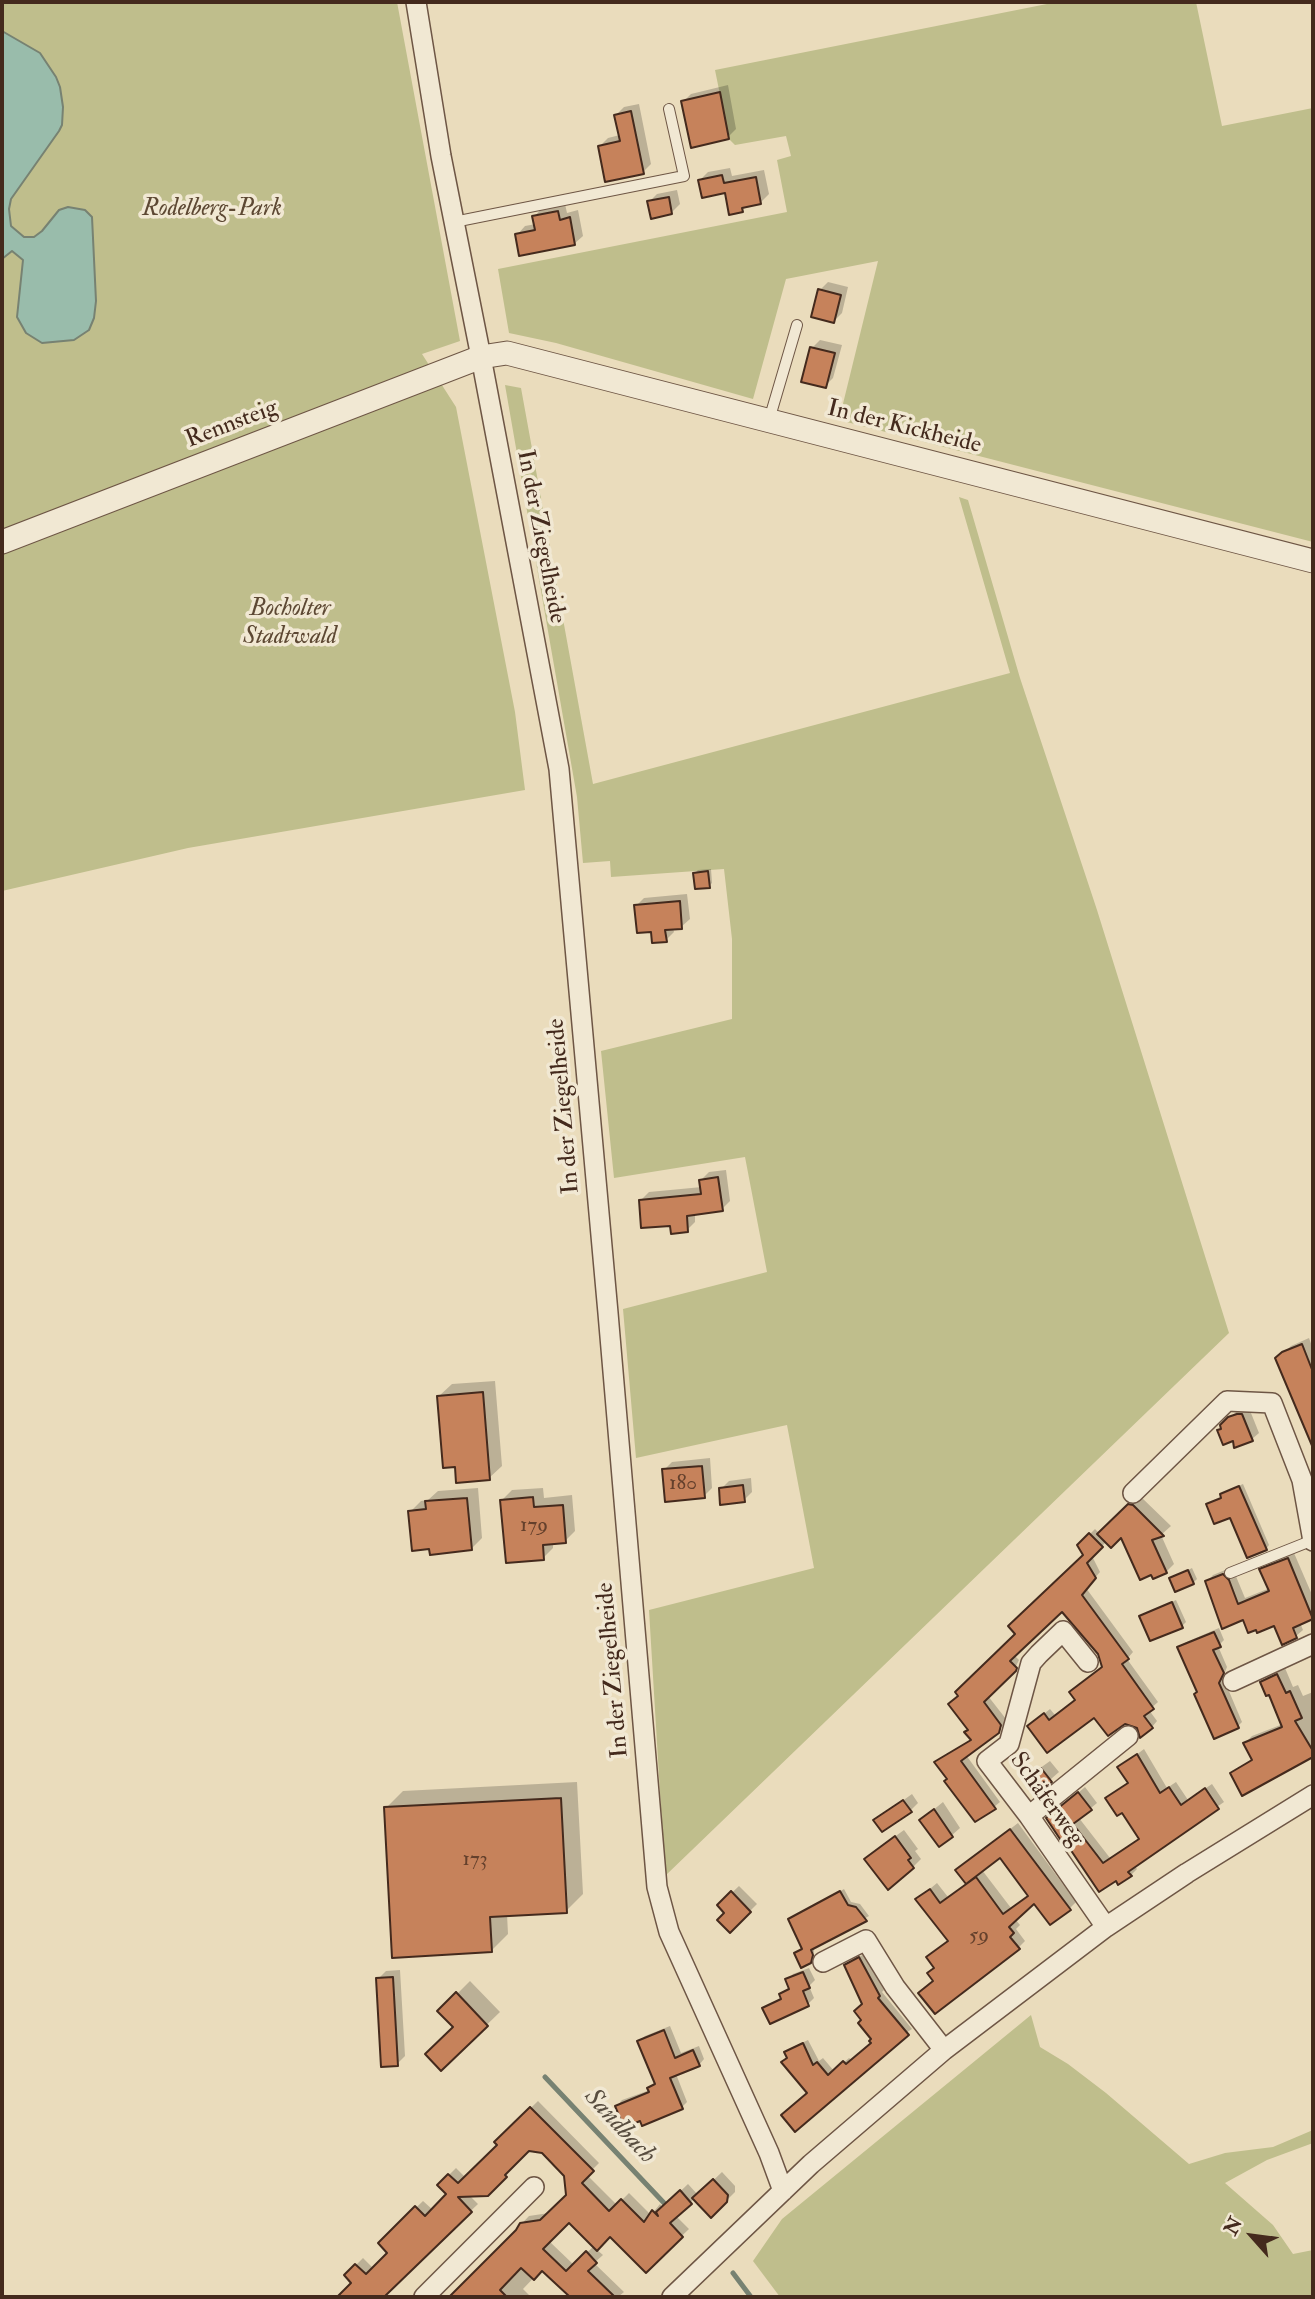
<!DOCTYPE html>
<meta charset="utf-8">
<style>
body{margin:0}
#map{position:relative;width:1315px;height:2299px;overflow:hidden;background:#eadcbc;font-family:"IM FELL Double Pica",serif}
canvas{display:block}
.frame{position:absolute;inset:0;border:4px solid #442a1d;pointer-events:none}
.north{position:absolute;left:1217px;top:2201px;width:70px;height:70px;-webkit-text-stroke:5px #f1e8d3;paint-order:stroke;rotate:298deg;font-size:19px;font-weight:700;line-height:28px;text-align:center;color:#442a1d}
.north::after{content:'';display:block;margin:auto;width:24px;height:32px;background:#442a1d;clip-path:polygon(50% 0,100% 100%,50% 72%,0 100%)}
</style>
<div id="map">
<canvas width="1315" height="2299"></canvas>
<div class="frame"></div>
<div class="north">N</div>
</div>
<script>
const ctx = document.querySelector('canvas').getContext('2d');
ctx.lineJoin = 'round';
function fill(path, color) { ctx.fillStyle = color; ctx.fill(path, 'evenodd'); }
const poly = rows => new Path2D(rows.map(r => 'M' + r).join(''));
function strokePath(path, color, width, dash) { ctx.strokeStyle = color; ctx.lineWidth = width; ctx.lineCap = dash ? 'butt' : 'round'; ctx.setLineDash(dash || []); ctx.stroke(path); }
function drawText(font, color, halo, rows, align = 'center') {
  ctx.font = font + ' "IM FELL Double Pica",serif'; ctx.lineWidth = 7; ctx.setLineDash([]); ctx.textBaseline = 'middle'; ctx.strokeStyle = halo; ctx.fillStyle = color; for (const [text, x, y, turn = 0] of rows) {
    ctx.save(); ctx.translate(x, y); ctx.rotate((+turn || 0) * Math.PI / 180); ctx.textAlign = isNaN(turn) ? turn : align; if (halo) ctx.strokeText(text, 0, 0); ctx.fillText(text, 0, 0); ctx.restore();
  }
}
const green = poly([
 [2,2,397,2,460,341,422,354,456,407,515,712,525,790,188,848,2,891],
 [1057,2,1196,2,1222,126,1313,108,1313,542,839,420,878,261,786,279,753,399,556,343,509,333,498,269,787,212,777,160,791,156,786,136,735,145,729,139,715,70],
 [505,385,521,388,593,784,1010,673,959,497,968,500,1020,678,1097,910,1229,1333,665,1876,649,1610,814,1568,787,1425,636,1458,623,1309,767,1272,745,1157,614,1178,601,1051,732,1019,732,939,724,869,611,877,610,861,583,863,577,797],
 [1031,2015,1040,2047,1068,2064,1106,2093,1189,2164,1225,2153,1273,2147,1313,2130,1313,2143,1267,2160,1225,2183,1273,2225,1293,2254,1313,2250,1313,2297,780,2297,753,2261,782,2219]
]);
const water = poly([
 [2,31,40,53,56,77,60,87,63,107,62,125,59,131,11,199,9,209,11,226,24,237,34,237,42,231,59,210,68,207,85,210,92,217,96,301,94,318,89,330,74,340,42,343,26,333,17,317,23,260,12,251,2,259,2,31]
]);
const shadow = poly([
 [728,85,736,129,728,137,683,102,691,94],
 [639,104,651,164,643,172,600,146,608,138,620,135,616,115,624,107],
 [730,168,732,176,764,170,769,194,760,203,747,205,742,211,727,191,700,180,708,172],
 [677,190,680,204,672,212,649,202,657,194],
 [565,204,567,213,578,210,583,236,574,244,517,235,525,226,536,224,534,217,542,208],
 [828,282,848,287,842,313,834,321,820,290],
 [820,340,842,345,833,378,825,386,812,348],
 [711,869,712,883,709,886,695,873,698,870],
 [687,894,690,919,681,927,673,928,674,932,666,940,652,930,636,906,644,898],
 [726,1170,730,1201,722,1209,695,1213,695,1222,687,1230,672,1224,641,1200,649,1192,702,1187,701,1180,709,1172],
 [1309,1338,1313,1349,1313,1443,1277,1359,1291,1346],
 [495,1381,502,1466,489,1478,439,1396,452,1384],
 [1249,1408,1259,1433,1252,1439,1222,1428,1222,1426,1237,1411],
 [710,1458,712,1488,704,1496,664,1470,672,1462],
 [751,1478,752,1492,744,1500,721,1489,729,1481],
 [1243,1484,1269,1545,1266,1549,1231,1516,1208,1505,1223,1496,1226,1491],
 [478,1488,482,1538,471,1549,431,1548,410,1512,421,1501,428,1500,438,1491],
 [543,1488,544,1498,572,1495,575,1531,565,1541,553,1542,553,1548,543,1558,502,1500,512,1490],
 [1138,1497,1141,1497,1171,1526,1161,1535,1174,1564,1166,1572,1122,1535,1107,1541,1092,1556,1100,1572,1086,1588,1133,1652,1127,1659,1158,1702,1149,1710,1157,1721,1152,1727,1138,1726,1095,1715,1048,1751,1035,1721,1050,1709,1055,1715,1076,1700,1104,1666,1099,1653,1062,1609,1014,1655,1019,1660,1014,1670,988,1696,1006,1719,1004,1725,966,1755,1000,1802,994,1807,949,1779,936,1762,972,1739,960,1695,1017,1634,1085,1556,1079,1545,1095,1529,1100,1534],
 [1294,1553,1313,1597,1313,1617,1300,1623,1303,1630,1296,1636,1275,1623,1244,1618,1207,1582,1213,1575,1230,1568,1235,1574,1245,1598,1270,1588,1262,1570,1268,1563],
 [1192,1568,1197,1579,1193,1583,1171,1579],
 [1176,1600,1186,1622,1182,1626,1142,1616],
 [1219,1628,1224,1640,1218,1646,1227,1667,1223,1677,1242,1722,1238,1726,1179,1647,1184,1643],
 [1285,1668,1293,1687,1298,1685,1303,1696,1313,1692,1313,1753,1243,1794,1232,1773,1253,1758,1245,1743,1252,1736,1283,1724,1270,1693,1262,1682,1269,1675],
 [1144,1749,1167,1788,1176,1782,1188,1800,1212,1784,1224,1802,1134,1865,1137,1869,1131,1875,1116,1879,1100,1890,1048,1819,1085,1787,1097,1803,1079,1818,1110,1858,1140,1838,1122,1811,1107,1799,1129,1782,1119,1768],
 [1050,1761,1059,1772,1035,1793,1025,1779],
 [577,1782,583,1894,566,1911,507,1914,508,1934,491,1951,386,1808,403,1791],
 [912,1794,918,1803,910,1811,876,1820],
 [943,1802,960,1828,951,1836,921,1820],
 [1018,1823,1076,1902,1070,1908,1034,1902,1015,1919,1020,1925,1016,1929,1025,1941,1018,1948,935,1980,935,1967,949,1940,925,1893,937,1883,948,1897,967,1883,957,1870],
 [1001,1856,1029,1895,1011,1908,982,1870],
 [904,1830,918,1849,915,1851,921,1859,913,1867,875,1851],
 [739,1886,757,1904,730,1931,726,1913,719,1905],
 [844,1889,851,1902,860,1904,869,1916,814,1947,814,1958,810,1962,796,1953,804,1948,790,1920],
 [864,1954,884,1990,882,1992,912,2029,809,2093,786,2053,791,2048,808,2040,819,2061,823,2058,834,2071,849,2058,852,2060,873,2043,864,2020,864,2004,846,1965],
 [809,1968,815,1980,809,1986,814,1998,808,2004,771,2021,765,2009,782,1997,781,1995,790,1987,787,1980,793,1974],
 [400,1970,405,2056,397,2064,378,1979,386,1971],
 [470,1981,500,2012,441,2069,455,2027,440,2011],
 [670,2026,681,2053,699,2046,704,2059,699,2065,676,2074,687,2102,682,2107,640,2119,617,2106,622,2100,650,2090,656,2082,639,2041,645,2036],
 [538,2101,599,2163,587,2175,617,2205,629,2193,651,2215,660,2204,663,2208,688,2184,698,2195,722,2172,735,2186,735,2192,711,2216,695,2198,676,2216,689,2229,646,2270,610,2235,596,2249,603,2255,594,2263,624,2292,618,2297,569,2297,571,2296,542,2269,523,2289,531,2297,452,2297,529,2216,549,2213,568,2195,566,2175,543,2151,529,2150,487,2195,469,2195,478,2204,380,2297,339,2297,354,2283,353,2268,363,2258,374,2269,389,2253,380,2243,423,2201,433,2210,448,2194,439,2185,456,2168,466,2178,499,2145,496,2142],
 [569,2220,594,2246,574,2265,549,2241]
]);
const stream = poly([
 [545,2077,665,2204],
 [733,2273,751,2297]
]);
const building = poly([
 [720,92,729,139,691,148,681,101,720,92],
 [631,111,644,174,605,182,598,146,620,141,614,115,631,111],
 [722,175,724,183,756,177,761,204,742,208,743,212,729,215,725,193,702,198,698,180,722,175],
 [669,197,672,214,651,219,647,201,669,197],
 [558,211,560,220,570,217,575,245,519,256,515,234,535,230,532,216,558,211],
 [818,289,841,295,834,323,811,317,818,289],
 [810,347,835,353,826,388,801,382,810,347],
 [708,871,710,888,695,889,693,873,708,871],
 [680,901,682,929,665,930,667,942,652,943,651,932,637,933,634,905,680,901],
 [718,1177,723,1211,687,1216,688,1232,671,1234,670,1226,641,1228,639,1200,701,1194,699,1180,718,1177],
 [1302,1344,1313,1372,1313,1448,1275,1358,1282,1352,1302,1344],
 [483,1392,490,1480,456,1483,455,1467,443,1468,437,1396,483,1392],
 [1237,1414,1242,1414,1253,1441,1234,1448,1233,1441,1223,1445,1217,1430,1221,1429,1220,1425,1228,1417,1237,1414],
 [702,1466,705,1498,665,1502,662,1469,702,1466],
 [743,1485,745,1502,720,1505,719,1488,743,1485],
 [1239,1486,1267,1550,1247,1558,1230,1518,1214,1524,1206,1504,1221,1498,1220,1494,1239,1486],
 [533,1497,534,1507,563,1505,566,1543,543,1545,544,1560,506,1563,500,1500,533,1497],
 [467,1498,472,1550,430,1555,429,1549,412,1551,408,1511,426,1509,425,1501,467,1498],
 [1128,1504,1133,1505,1164,1536,1152,1540,1167,1573,1153,1579,1151,1575,1140,1580,1121,1538,1111,1548,1097,1534,1128,1504],
 [1089,1533,1103,1547,1087,1563,1096,1578,1082,1595,1129,1659,1122,1664,1154,1709,1144,1716,1153,1728,1140,1738,1137,1728,1125,1724,1108,1736,1094,1718,1047,1753,1027,1726,1044,1713,1049,1720,1075,1700,1069,1692,1102,1667,1098,1654,1062,1612,1010,1661,1017,1668,1016,1671,984,1702,1001,1725,999,1733,961,1761,996,1809,975,1822,944,1781,947,1779,934,1762,971,1740,964,1732,968,1730,948,1704,958,1696,955,1692,1015,1634,1008,1626,1083,1555,1077,1545,1089,1533],
 [1288,1558,1313,1619,1293,1628,1297,1638,1282,1645,1274,1626,1257,1633,1256,1630,1248,1633,1243,1620,1222,1629,1205,1581,1223,1574,1229,1580,1238,1604,1269,1591,1259,1569,1288,1558],
 [1188,1570,1194,1584,1175,1592,1169,1578,1188,1570],
 [1172,1602,1183,1628,1150,1641,1139,1616,1172,1602],
 [1214,1632,1221,1647,1213,1650,1224,1673,1219,1683,1239,1728,1214,1739,1194,1694,1197,1692,1177,1647,1214,1632],
 [1277,1674,1286,1693,1290,1691,1302,1718,1295,1721,1313,1751,1313,1757,1242,1796,1230,1773,1252,1760,1243,1743,1282,1727,1269,1695,1266,1696,1260,1682,1277,1674],
 [1137,1754,1160,1793,1169,1787,1181,1805,1205,1788,1219,1809,1128,1872,1132,1876,1118,1885,1116,1881,1099,1892,1064,1840,1062,1842,1046,1818,1078,1792,1092,1810,1073,1824,1103,1863,1139,1839,1122,1813,1117,1816,1105,1798,1128,1783,1117,1767,1137,1754],
 [1041,1768,1052,1782,1035,1796,1023,1779,1041,1768],
 [561,1798,567,1913,490,1917,492,1952,392,1958,384,1807,561,1798],
 [903,1800,912,1812,882,1832,873,1820,903,1800],
 [934,1809,953,1837,939,1847,919,1820,934,1809],
 [1010,1829,1071,1910,1050,1925,1034,1904,1009,1927,1014,1933,1010,1937,1020,1949,935,2014,918,1993,933,1981,927,1973,934,1968,926,1957,948,1941,915,1899,930,1889,940,1903,976,1877,1003,1914,1028,1896,1000,1858,966,1884,955,1870,1010,1829],
 [895,1836,911,1858,908,1860,914,1868,888,1890,864,1859,895,1836],
 [731,1891,751,1912,730,1933,717,1920,724,1913,717,1905,731,1891],
 [840,1891,848,1905,856,1907,867,1921,811,1950,813,1955,811,1963,801,1968,794,1953,802,1949,788,1919,840,1891],
 [859,1957,880,1996,878,1998,909,2035,795,2132,781,2115,807,2093,781,2062,787,2058,784,2052,803,2043,813,2065,817,2062,828,2075,843,2061,846,2064,871,2043,869,2041,871,2039,858,2023,861,2020,854,2011,862,2004,844,1965,859,1957],
 [803,1972,810,1988,803,1991,809,2006,770,2024,762,2008,781,1999,779,1994,789,1989,785,1979,803,1972],
 [393,1977,398,2066,381,2067,376,1978,393,1977],
 [456,1992,488,2026,441,2071,425,2054,453,2027,437,2011,456,1992],
 [664,2030,675,2058,693,2050,700,2066,670,2078,683,2109,642,2126,640,2121,624,2128,615,2106,649,2092,647,2088,655,2084,637,2041,664,2030],
 [530,2107,594,2171,582,2183,609,2211,621,2199,644,2222,652,2210,658,2216,656,2212,680,2190,692,2204,670,2223,683,2237,646,2273,610,2237,597,2251,569,2223,543,2249,566,2271,586,2251,597,2263,588,2271,615,2297,570,2297,542,2271,534,2280,521,2268,500,2290,507,2297,449,2297,516,2230,520,2223,540,2220,566,2195,564,2176,542,2153,529,2151,505,2175,507,2177,488,2196,458,2197,472,2212,384,2297,337,2297,351,2283,344,2275,355,2264,366,2274,387,2253,378,2243,415,2206,425,2216,446,2194,437,2185,448,2174,458,2183,497,2145,494,2142,530,2107],
 [713,2179,728,2195,727,2202,711,2218,692,2198,713,2179]
]);
const service = poly([
 [454,222,684,176,669,109],
 [769,420,797,325],
 [1230,1573,1313,1540]
]);
const minor = poly([
 [416,2,441,156,481,357,559,769,608,1313,657,1887,669,1932,769,2153,783,2191],
 [1133,1493,1227,1401,1272,1403,1302,1480,1313,1541],
 [1088,1662,1063,1631,1039,1654,1031,1663,1009,1744,987,1761,1029,1816,1106,1927],
 [1233,1681,1313,1644],
 [1029,1816,1128,1736],
 [823,1962,866,1940,895,1987,944,2050],
 [424,2297,534,2187],
 [672,2297,811,2164,944,2050,1106,1927,1187,1873,1313,1795]
]);
const tertiary = poly([
 [2,542,481,357,507,353,1313,561]
]);
const numberNames = [
 ["180",683,1484],
 ["179",534,1526],
 ["173",475,1860],
 ["59",979,1936]
];
const parkNames = [
 ["Rodelberg-Park",212,210],
 ["Bocholter",290,610],
 ["Stadtwald",290,638]
];
const streetNames = [
 ["Rennsteig",232,425,-21],
 ["In der Kickheide",904,428,14],
 ["In der Ziegelheide",540,537,79],
 ["In der Ziegelheide",565,1106,-95],
 ["In der Ziegelheide",614,1670,-95],
 ["Schäferweg",1046,1800,54]
];
const waterNames = [
 ["Sandbach",619,2127,47]
];
fill(green, '#bfbe8c');
fill(water, '#99bcab');
strokePath(water, '#778272', 2);
fill(shadow, '#0003');
strokePath(stream, '#778272', 5);
fill(building, '#c6825b');
strokePath(building, '#442a1d', 2);
strokePath(service, '#6e5645', 12);
strokePath(minor, '#6e5645', 22);
strokePath(tertiary, '#6e5645', 25);
strokePath(service, '#f1e8d3', 10);
strokePath(minor, '#f1e8d3', 19);
strokePath(tertiary, '#f1e8d3', 23);
drawText('21px', '#64402c', null, numberNames);
drawText('italic 24px', '#5d4833', '#f1e8d3', parkNames);
drawText('24px', '#442a1d', '#f1e8d3', streetNames);
drawText('italic 26px', '#594e40', '#f1e8d3', waterNames);
</script>
